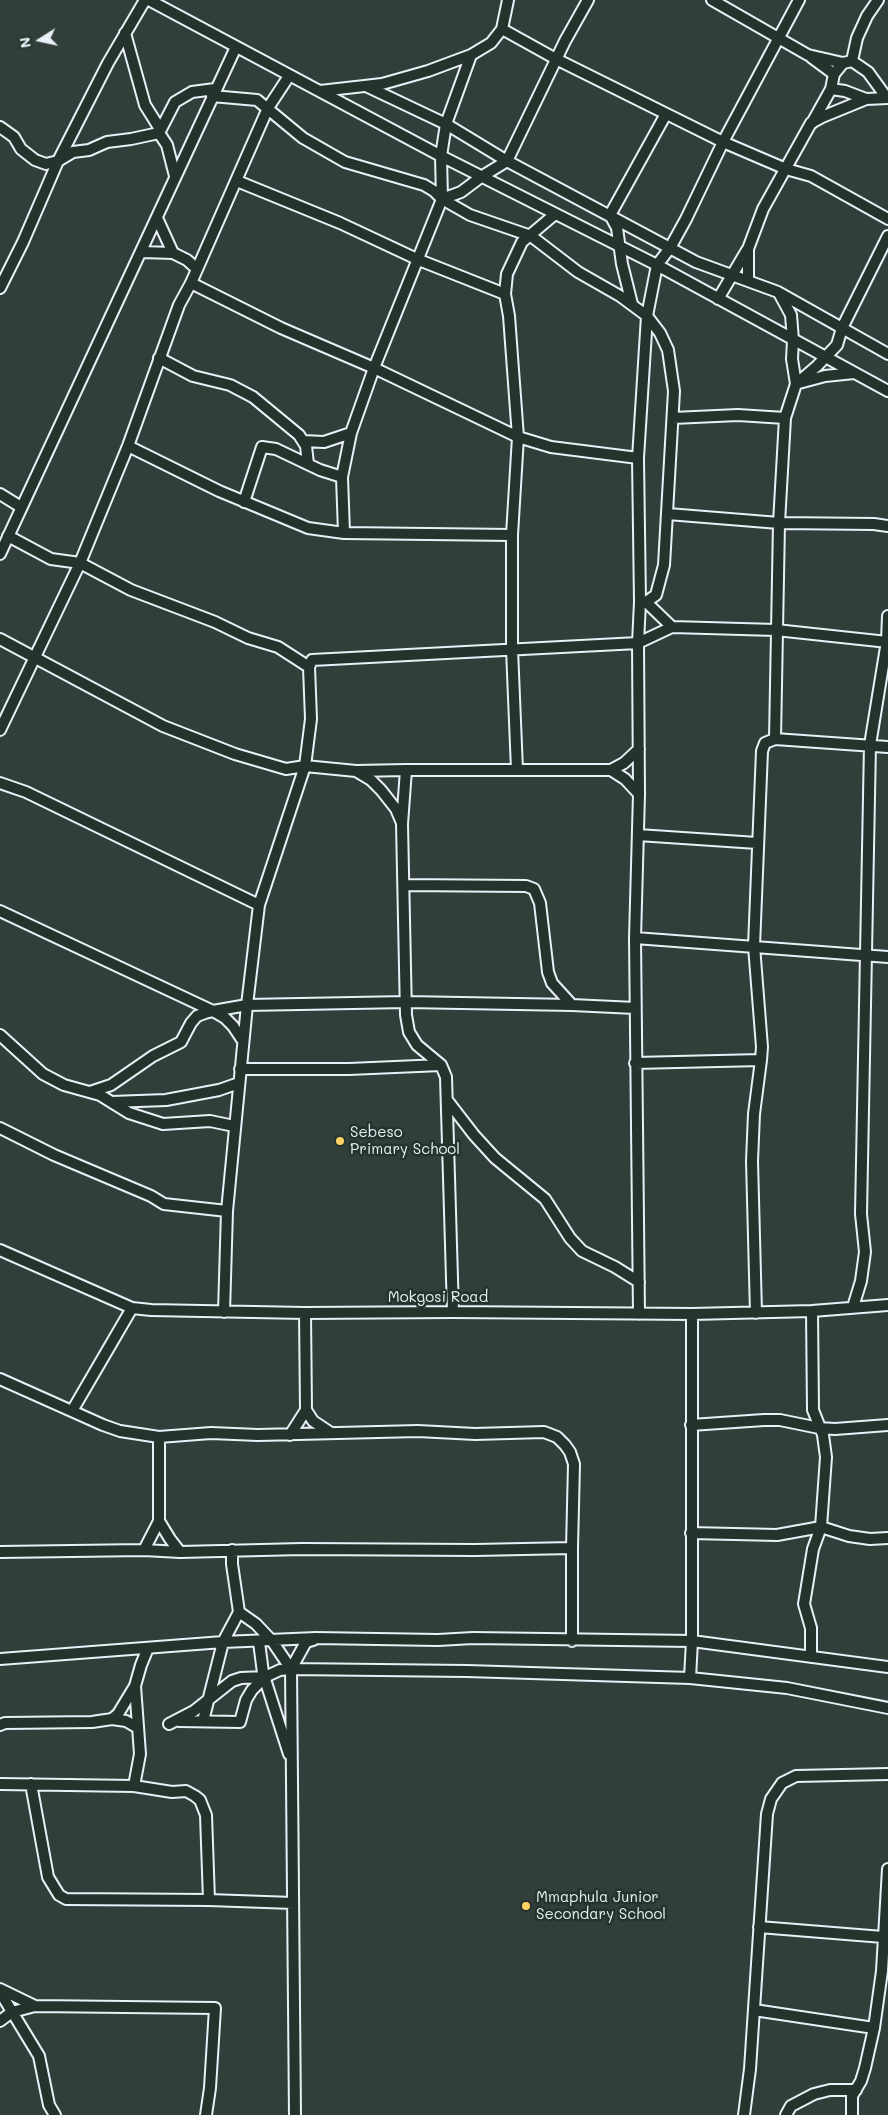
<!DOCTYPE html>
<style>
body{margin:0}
#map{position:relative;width:888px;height:2115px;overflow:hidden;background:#323e39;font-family:Mali,sans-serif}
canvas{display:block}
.north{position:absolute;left:15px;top:15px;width:50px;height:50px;-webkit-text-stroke:4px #26332d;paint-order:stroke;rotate:260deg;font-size:14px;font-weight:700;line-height:20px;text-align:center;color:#e8f1f8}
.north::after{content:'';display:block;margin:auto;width:18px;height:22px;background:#e8f1f8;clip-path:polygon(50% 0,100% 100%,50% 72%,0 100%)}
</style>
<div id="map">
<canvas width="888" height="2115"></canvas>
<div class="north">N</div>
</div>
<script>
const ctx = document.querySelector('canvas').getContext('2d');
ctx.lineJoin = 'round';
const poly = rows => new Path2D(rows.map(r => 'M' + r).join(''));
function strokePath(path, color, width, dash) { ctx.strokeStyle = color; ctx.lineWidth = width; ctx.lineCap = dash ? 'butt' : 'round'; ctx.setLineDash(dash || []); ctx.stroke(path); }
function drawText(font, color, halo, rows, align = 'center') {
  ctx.font = font + ' Mali,sans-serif'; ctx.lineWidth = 5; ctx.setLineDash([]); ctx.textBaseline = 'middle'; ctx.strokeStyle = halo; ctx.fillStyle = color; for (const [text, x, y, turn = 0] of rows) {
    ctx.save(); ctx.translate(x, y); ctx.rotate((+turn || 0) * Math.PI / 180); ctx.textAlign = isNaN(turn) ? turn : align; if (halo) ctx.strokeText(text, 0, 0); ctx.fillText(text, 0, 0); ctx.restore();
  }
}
const street = poly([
 [149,0,441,156,657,265,888,391],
 [712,0,808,55,843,63],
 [502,29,556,59,723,142,786,169,811,176,888,219],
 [125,33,145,105,160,129],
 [811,57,834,74],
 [852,61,868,72,887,98],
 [368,87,446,124,507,161,696,262,778,292,888,354],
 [831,89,845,91,866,99,888,98],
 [320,91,382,84,428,71,471,55],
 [212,96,257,100,303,138,345,162,424,185,434,191,442,199,470,215,531,236,578,272,620,296,647,316,660,333,668,350,674,391,664,565,656,595,646,602],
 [812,123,831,89,834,74,843,63,852,61,857,38,867,16,878,0],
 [0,127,14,137,21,149,35,160,46,164,58,161,73,152,89,150,107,142,131,139,159,133,175,102,192,92,215,89],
 [159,133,167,145,175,176],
 [237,181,340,223,419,260,505,294],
 [442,199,461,192,481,177,507,161,565,41,588,0],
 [610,215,666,114],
 [610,215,617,228,622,264,632,304],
 [157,218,173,253],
 [142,252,173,253,187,260,197,269],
 [748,280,748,249,763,209,811,123,822,117,866,99],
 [191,283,281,328,374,368,518,437],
 [0,288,23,242,58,161,108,63,145,0],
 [718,299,747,250],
 [159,358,193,376,230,385,253,397,299,435,306,446,308,464],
 [799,383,825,376,854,373],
 [796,384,817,366,837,345,842,328,888,236],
 [673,418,738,415,785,418],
 [518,437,509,316,505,294,507,274,522,242,554,215],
 [303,441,324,442,351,433],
 [128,446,219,491,308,528,344,533,512,535],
 [0,494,21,507],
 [244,502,262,447,276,449,320,470,342,477],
 [668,514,779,523,874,524,888,526],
 [344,533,342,477,351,433,374,368,442,199,441,156,446,124,471,55,491,43,502,29,508,0],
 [8,536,51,559,80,563,131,590,215,622,248,638,278,647,309,667],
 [0,554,236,47],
 [641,602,646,602,672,627],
 [0,639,163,726,235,754,286,769,305,766,356,771,406,770],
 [0,730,80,563,128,446,179,305,191,283,268,108,289,76],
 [775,739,779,523,785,418,796,384,792,359,793,340,791,315,779,293],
 [517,770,512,649,512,535,518,437,551,447,638,458],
 [611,770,625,779,639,794],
 [356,771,371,780,381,790,396,809,402,823],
 [0,783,26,792,259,905],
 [638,835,757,843],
 [404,885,526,886,534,889,540,903,548,972,552,983,572,1005],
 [0,911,213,1011,247,1005,406,1002,572,1005,635,1008],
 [635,938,888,957],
 [0,1035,43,1074,64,1085,100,1095,129,1113,163,1124,210,1121,234,1126],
 [635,1063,761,1060,762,1047,754,946,762,751,765,743,775,739,888,747],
 [240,1069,349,1069,441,1065],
 [90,1092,111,1085,153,1056,181,1042,191,1023,197,1016,205,1013,213,1011,225,1018,233,1026,243,1041],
 [447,1100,474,1135,495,1158,545,1199,570,1238,582,1251,615,1267,639,1282],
 [112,1102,166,1100,219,1090,239,1083],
 [0,1128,54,1155,151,1196,164,1204,227,1211],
 [0,1250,132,1308,151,1310,305,1313,453,1312,692,1314,812,1311,888,1305],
 [853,1307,861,1281,865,1252,861,1214,870,745,887,641,888,616],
 [224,1312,227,1211,247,1005,259,905,305,766,311,719,309,667,312,660,638,643,672,627,776,630,888,642],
 [453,1312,446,1077,441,1065,417,1045,409,1032,406,1015,402,824,406,770,611,770,624,763,639,749],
 [756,1313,752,1161,754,1114,761,1060],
 [639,1314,635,938,639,794,638,643,640,602,638,458,647,316,657,265,670,248,686,219,723,142,799,0],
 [0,1379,103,1425,120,1431,159,1437,211,1433,258,1435,418,1431,475,1434,544,1432,557,1437,565,1445,570,1452,574,1464,572,1548],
 [306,1410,313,1421,331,1433],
 [72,1411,132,1308],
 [691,1425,764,1420,780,1420,819,1428,835,1429,888,1425],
 [290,1435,306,1410,305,1313],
 [159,1521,170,1539,180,1552],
 [691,1533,777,1535,821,1527,849,1536,870,1539,888,1538],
 [144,1550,159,1521,159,1437],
 [0,1552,144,1550,180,1552,302,1549,475,1550,572,1548,572,1641],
 [239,1612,256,1624,272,1641,291,1669],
 [259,1642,263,1673,289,1754],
 [811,1657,811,1628,804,1604,813,1549,821,1527,826,1457,823,1435,813,1410,812,1311],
 [0,1659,223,1642,316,1638,438,1640,473,1638,692,1641,888,1667],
 [690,1678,692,1641,692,1314],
 [112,1719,126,1721,138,1728],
 [179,1721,240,1722,246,1700,252,1690,265,1677],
 [203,1721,223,1642,239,1612,232,1564,232,1550],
 [169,1724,194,1711,232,1681,241,1678,265,1677,280,1670,291,1669,467,1671,690,1678,787,1688,888,1708],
 [0,1725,5,1723,92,1722,112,1719,118,1714,135,1686],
 [0,1784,134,1786,172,1792,186,1791,195,1796,200,1800,206,1815,209,1900],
 [31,1784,48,1877,59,1895,66,1899,209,1900,293,1903],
 [134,1786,140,1754,135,1686,141,1665,148,1648],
 [759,1927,883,1937],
 [0,1989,35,2006],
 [0,1992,39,2056,49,2105,55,2115],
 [754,2010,874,2028],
 [0,2021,12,2012,35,2006,215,2008,210,2088,206,2115],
 [295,2115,291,1669,306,1642,313,1640],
 [744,2115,750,2069,767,1814,771,1799,782,1783,796,1776,888,1774],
 [786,2115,791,2106,814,2094,830,2090,856,2090],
 [852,2115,852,2096,861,2081,865,2068,874,2028,882,1971,888,1869]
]);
const markers = [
 [340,1141,5,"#ffd166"],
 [526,1906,5,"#ffd166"]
];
const poiNames = [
 ["Sebeso",350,1132],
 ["Primary School",350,1149],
 ["Mmaphula Junior",536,1897],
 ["Secondary School",536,1914]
];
const streetNames = [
 ["Mokgosi Road",438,1297]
];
strokePath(street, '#e8f1f8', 14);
strokePath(street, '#26332d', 10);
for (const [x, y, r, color] of markers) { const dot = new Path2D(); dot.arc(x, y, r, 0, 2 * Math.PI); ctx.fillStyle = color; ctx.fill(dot); strokePath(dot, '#26332d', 2); }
drawText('15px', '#e8f1f8', '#26332d', poiNames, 'left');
drawText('15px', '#e8f1f8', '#26332d', streetNames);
</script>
